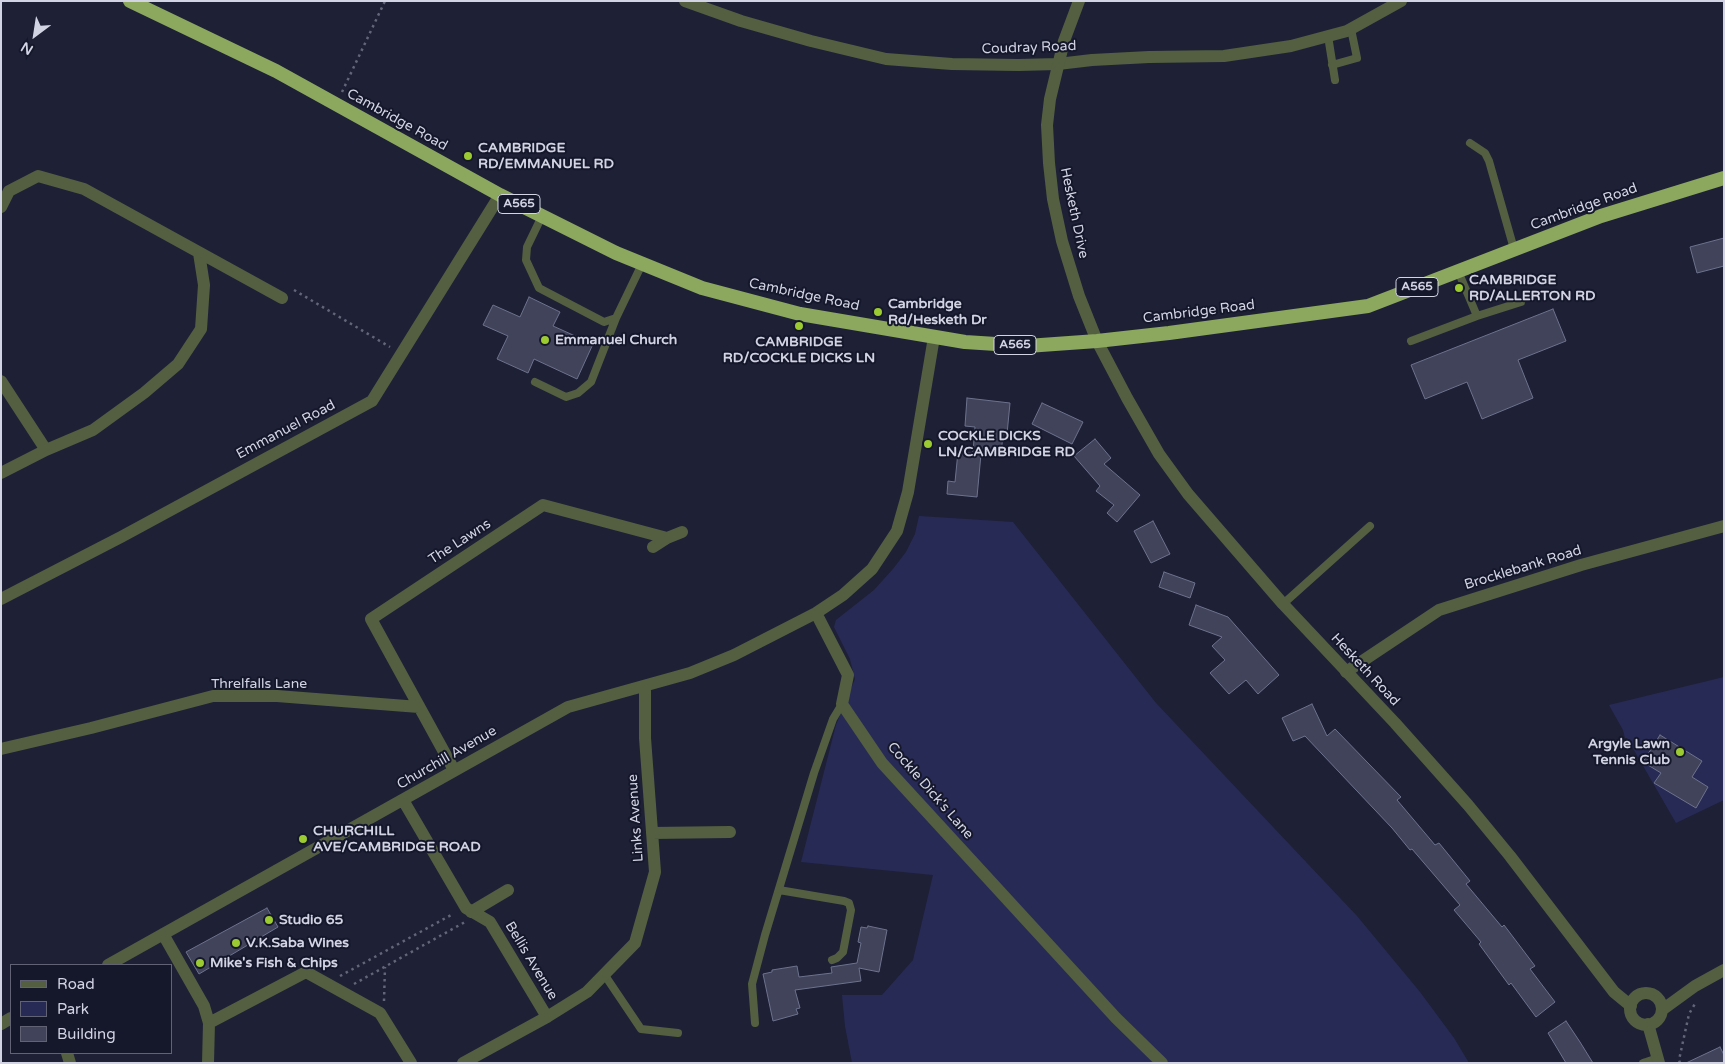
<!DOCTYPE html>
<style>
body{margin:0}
#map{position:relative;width:1725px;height:1064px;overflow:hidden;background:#1e2036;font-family:"Varela Round",sans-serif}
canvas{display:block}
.frame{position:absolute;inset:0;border:2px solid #d2d4e3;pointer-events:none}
.legend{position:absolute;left:10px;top:964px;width:162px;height:90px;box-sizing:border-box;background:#15172b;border:1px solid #616375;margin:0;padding:6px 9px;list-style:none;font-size:15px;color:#d2d4e3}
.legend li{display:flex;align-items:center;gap:10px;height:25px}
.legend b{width:25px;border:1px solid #616375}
.north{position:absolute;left:10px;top:10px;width:50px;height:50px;-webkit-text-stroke:4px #15172b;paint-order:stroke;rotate:211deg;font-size:14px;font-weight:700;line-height:20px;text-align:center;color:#d2d4e3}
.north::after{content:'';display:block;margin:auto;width:18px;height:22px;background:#d2d4e3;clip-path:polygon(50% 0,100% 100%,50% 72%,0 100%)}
</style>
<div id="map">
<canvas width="1725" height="1064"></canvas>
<div class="frame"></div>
<ul class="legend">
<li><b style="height:6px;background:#535f40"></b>Road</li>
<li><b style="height:14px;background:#282a56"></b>Park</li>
<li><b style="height:14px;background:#40435a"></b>Building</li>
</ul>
<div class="north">N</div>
</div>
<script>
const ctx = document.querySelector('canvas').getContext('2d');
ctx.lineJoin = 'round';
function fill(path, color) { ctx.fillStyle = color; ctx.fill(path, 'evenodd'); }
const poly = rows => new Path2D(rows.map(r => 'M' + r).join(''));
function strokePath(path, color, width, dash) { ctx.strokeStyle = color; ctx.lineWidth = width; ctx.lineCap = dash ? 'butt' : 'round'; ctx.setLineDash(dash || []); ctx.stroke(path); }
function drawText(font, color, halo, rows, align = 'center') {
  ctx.font = font + ' "Varela Round",sans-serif'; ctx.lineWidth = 4; ctx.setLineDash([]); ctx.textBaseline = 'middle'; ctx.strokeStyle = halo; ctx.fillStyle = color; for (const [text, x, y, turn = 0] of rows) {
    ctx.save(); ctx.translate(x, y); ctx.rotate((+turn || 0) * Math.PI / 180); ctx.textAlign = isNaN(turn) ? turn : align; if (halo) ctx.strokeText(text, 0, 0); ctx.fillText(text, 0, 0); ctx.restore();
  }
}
const green = poly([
 [919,516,1013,522,1156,703,1357,916,1420,992,1454,1038,1469,1063,852,1063,845,1026,842,995,882,995,913,960,933,875,801,862,836,725,855,679,850,659,834,627,836,620,874,590,893,569,906,552,915,534],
 [1724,677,1724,800,1676,823,1627,738,1625,738,1623,730,1609,705]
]);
const building = poly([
 [1724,238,1724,266,1697,273,1690,247,1724,238],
 [529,297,560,312,553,326,593,344,577,379,534,359,528,373,497,359,508,336,483,325,493,305,520,317,529,297],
 [1553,309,1566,341,1518,360,1533,398,1482,419,1467,382,1425,399,1411,365,1553,309],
 [967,398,1010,403,1007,434,1003,434,1001,455,973,452,975,427,965,426,967,398],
 [1042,403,1083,422,1072,444,1032,424,1042,403],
 [1095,439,1111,458,1104,464,1140,495,1117,522,1107,513,1114,505,1096,491,1100,486,1074,456,1095,439],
 [958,452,981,454,977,497,947,494,948,481,955,482,958,452],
 [1153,521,1170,554,1151,563,1134,531,1153,521],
 [1164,572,1195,583,1190,598,1159,587,1164,572],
 [1196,605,1228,617,1279,675,1258,694,1246,680,1229,694,1210,673,1225,660,1212,646,1222,637,1189,625,1196,605],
 [1312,704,1327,736,1335,729,1401,797,1397,800,1435,845,1439,843,1470,881,1466,884,1502,927,1504,925,1535,966,1530,969,1555,1002,1536,1017,1511,983,1509,985,1479,944,1481,942,1454,910,1460,905,1412,849,1410,850,1392,828,1305,736,1293,741,1282,718,1312,704],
 [1660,735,1702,761,1692,777,1708,787,1696,808,1654,783,1661,773,1643,762,1660,735],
 [267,908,278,927,199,974,186,952,267,908],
 [868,926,887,930,879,972,859,968,861,981,795,990,800,1008,796,1009,798,1014,773,1021,763,974,772,972,772,970,797,966,799,977,832,973,831,967,857,963,861,943,858,942,861,927,867,928,868,926],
 [1566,1021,1580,1042,1593,1063,1566,1063,1548,1033,1566,1021],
 [1720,1047,1724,1055,1724,1063,1686,1063,1720,1047]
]);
const path = poly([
 [342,92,385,1],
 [294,290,390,347],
 [340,976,453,914],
 [354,984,465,922],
 [384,1001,385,967],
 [1680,1063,1679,1060,1689,1014,1696,1002]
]);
const service = poly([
 [1328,36,1335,80],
 [1332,65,1357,58,1351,29],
 [1470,143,1485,153,1489,161,1514,249],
 [542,216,527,247,526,260,539,288,604,322,616,318,642,264],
 [1458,271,1477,316],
 [1411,341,1477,316,1521,302],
 [535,382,566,397,578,393,591,382,616,318],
 [1283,604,1370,526],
 [779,890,844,901,849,903,851,910,843,952,837,958,832,960],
 [604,974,641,1029,678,1033],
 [755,1023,752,984,765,935,814,773,833,719,842,704],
 [1643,1063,1658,1058]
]);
const minor = poly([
 [685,1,741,21,811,41,886,59,952,64,1018,65,1058,64,1092,60,1149,57,1224,56,1291,46,1347,31,1401,1],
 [1,207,9,191,38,176,84,189,282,298],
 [1,381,46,450],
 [1,473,46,450,93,430,144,393,178,364,201,329,204,285,199,253],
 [653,547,667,538,682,532],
 [1,599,121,537,372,401,500,195],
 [816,613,848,675,842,704,882,763,1116,1018,1162,1063],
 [1346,672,1439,610,1581,565,1724,526],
 [1,749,91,728,213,696,277,696,419,707],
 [454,770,371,619,543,505,667,538],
 [403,800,466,908,490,922,547,1017],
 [652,833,730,832],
 [471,912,508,890],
 [163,934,204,1006,209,1023,306,972,380,1013,411,1063],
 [108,965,568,707,690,673,734,655,816,613,843,595,872,569,897,531,908,492,934,337],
 [1,1024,11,1018],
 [67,1053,70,1063],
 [208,1063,209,1023],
 [463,1063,547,1017,587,992,635,943,655,872,645,738,645,686]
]);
const tertiary = poly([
 [1079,1,1064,41,1050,99,1047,125,1049,163,1053,199,1062,241,1079,296,1097,341,1127,398,1159,454,1188,494,1283,604,1395,723,1468,805,1510,856,1614,992,1631,1006],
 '1630 1009a16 16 0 1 1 32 0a16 16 0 1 1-32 0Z',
 [1662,1010,1695,986,1724,970],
 [1648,1024,1659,1063]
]);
const trunk = poly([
 [130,1,276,71,500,195,616,253,702,288,800,314,965,342,1027,346,1097,341,1169,333,1368,306,1601,216,1724,178]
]);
const markers = [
 [468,156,5,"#9cca31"],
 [1459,288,5,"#9cca31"],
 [878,312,5,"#9cca31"],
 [799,326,5,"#9cca31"],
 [545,340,5,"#9cca31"],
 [928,444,5,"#9cca31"],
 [1680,752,5,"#9cca31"],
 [303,839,5,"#9cca31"],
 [269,920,5,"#9cca31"],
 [236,943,5,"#9cca31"],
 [200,963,5,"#9cca31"]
];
const shields = [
 [519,204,42],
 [1417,287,42],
 [1015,345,42]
];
const shieldNames = [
 ["A565",519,204],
 ["A565",1417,287],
 ["A565",1015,345]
];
const streetNames = [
 ["Coudray Road",1029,48,-2],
 ["Cambridge Road",397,120,29],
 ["Cambridge Road",1584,207,-20],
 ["Hesketh Drive",1074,213,78],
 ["Cambridge Road",804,295,12],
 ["Cambridge Road",1199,312,-7],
 ["Emmanuel Road",286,430,-28],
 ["The Lawns",460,542,-33],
 ["Brocklebank Road",1523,568,-17],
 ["Hesketh Road",1365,670,47],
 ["Threlfalls Lane",259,684],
 ["Churchill Avenue",447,758,-30],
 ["Cockle Dick's Lane",930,791,49],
 ["Links Avenue",636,818,-94],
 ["Bellis Avenue",531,961,59]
];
const poiNames = [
 ["CAMBRIDGE",478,148],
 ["RD/EMMANUEL RD",478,164],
 ["CAMBRIDGE",1469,280],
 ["RD/ALLERTON RD",1469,296],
 ["Cambridge",888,304],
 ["Rd/Hesketh Dr",888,320],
 ["Emmanuel Church",555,340],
 ["CAMBRIDGE",799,342,"center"],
 ["RD/COCKLE DICKS LN",799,358,"center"],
 ["COCKLE DICKS",938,436],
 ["LN/CAMBRIDGE RD",938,452],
 ["Argyle Lawn",1670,744,"right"],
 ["Tennis Club",1670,760,"right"],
 ["CHURCHILL",313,831],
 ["AVE/CAMBRIDGE ROAD",313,847],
 ["Studio 65",279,920],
 ["V.K.Saba Wines",246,943],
 ["Mike's Fish & Chips",210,963]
];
fill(green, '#282a56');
fill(building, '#40435a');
strokePath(building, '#6e728c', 1);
strokePath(path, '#636578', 2.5, [2.5, 4]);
strokePath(service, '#535f40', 8);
strokePath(minor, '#535f40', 12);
strokePath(tertiary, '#535f40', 12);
strokePath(trunk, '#8ca75e', 14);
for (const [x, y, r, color] of markers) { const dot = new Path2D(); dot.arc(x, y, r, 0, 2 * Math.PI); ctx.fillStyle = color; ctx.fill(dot); strokePath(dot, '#15172b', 2); }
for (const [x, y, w] of shields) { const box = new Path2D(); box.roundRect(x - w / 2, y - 9.5, w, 19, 4); ctx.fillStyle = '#15172b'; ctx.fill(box); strokePath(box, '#d2d4e3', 1); }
drawText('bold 12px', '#d2d4e3', null, shieldNames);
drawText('14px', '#d2d4e3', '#15172b', streetNames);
drawText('bold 14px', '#d2d4e3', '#15172b', poiNames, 'left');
</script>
